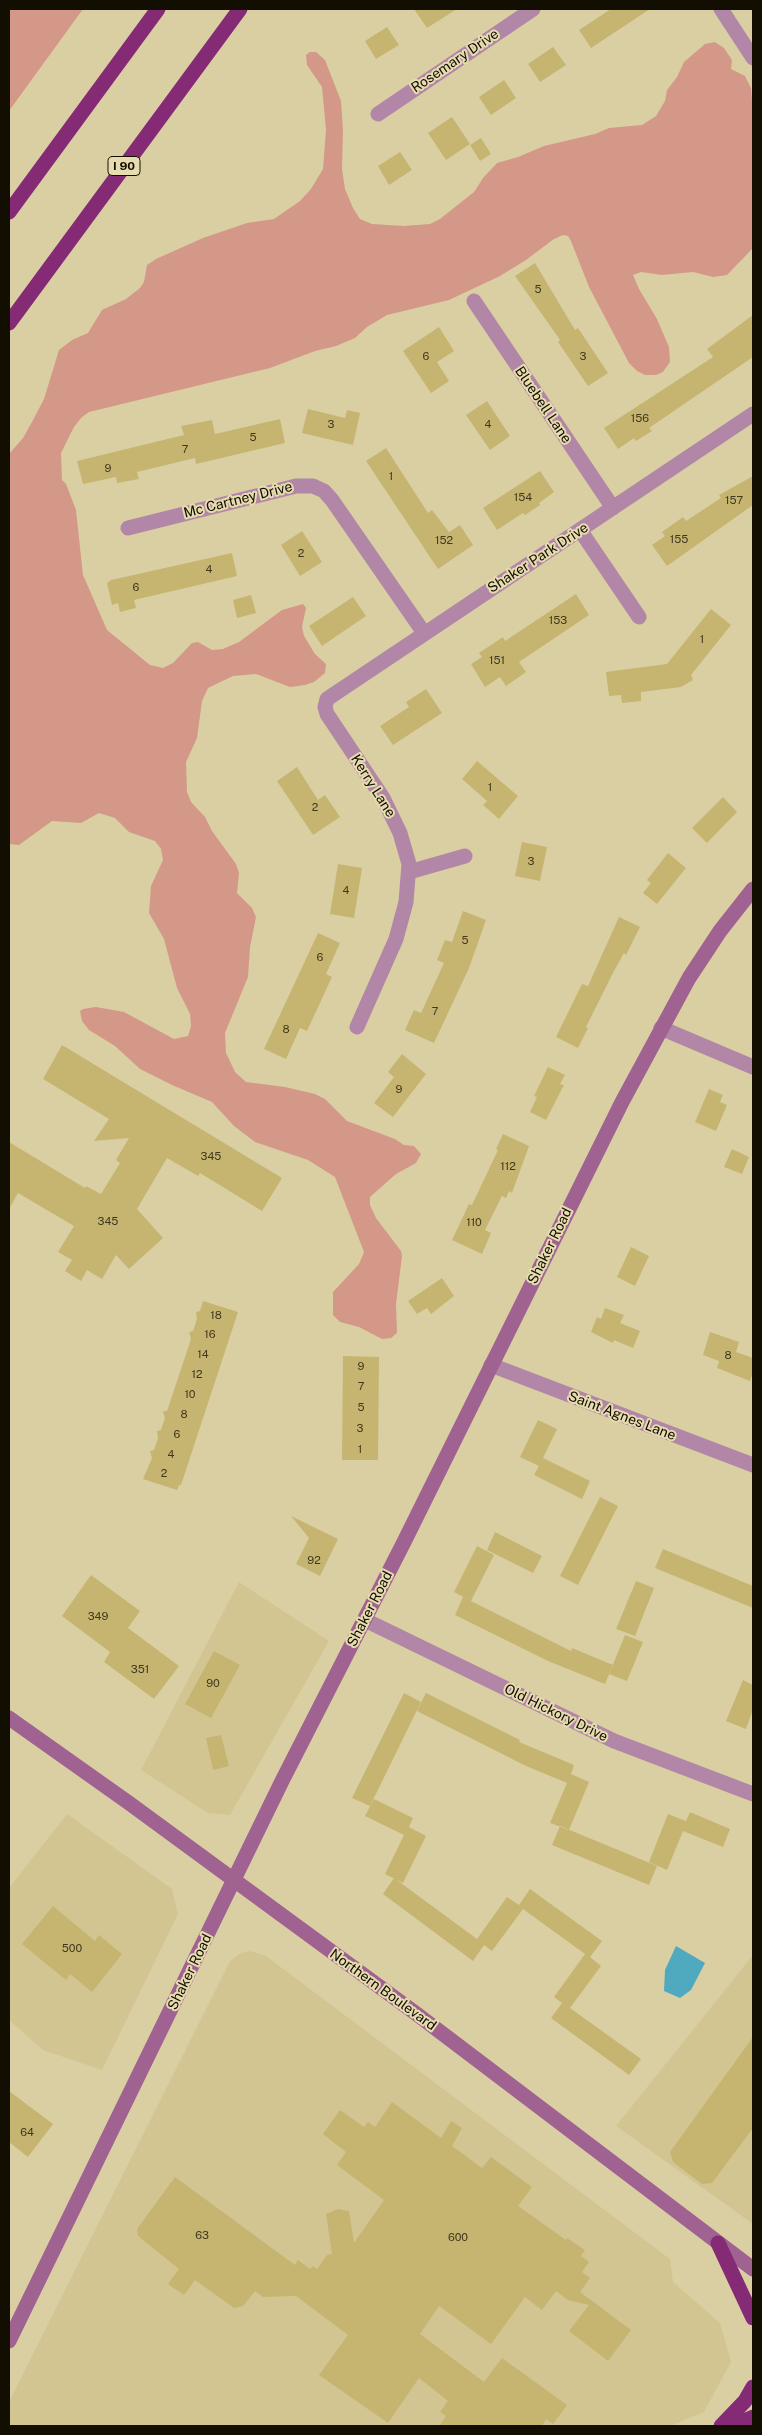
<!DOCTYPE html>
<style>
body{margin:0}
#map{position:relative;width:762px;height:2435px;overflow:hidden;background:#dacfa3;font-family:"Public Sans",sans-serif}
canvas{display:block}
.frame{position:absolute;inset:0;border:10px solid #120e01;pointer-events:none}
</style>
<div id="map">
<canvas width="762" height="2435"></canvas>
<div class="frame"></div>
</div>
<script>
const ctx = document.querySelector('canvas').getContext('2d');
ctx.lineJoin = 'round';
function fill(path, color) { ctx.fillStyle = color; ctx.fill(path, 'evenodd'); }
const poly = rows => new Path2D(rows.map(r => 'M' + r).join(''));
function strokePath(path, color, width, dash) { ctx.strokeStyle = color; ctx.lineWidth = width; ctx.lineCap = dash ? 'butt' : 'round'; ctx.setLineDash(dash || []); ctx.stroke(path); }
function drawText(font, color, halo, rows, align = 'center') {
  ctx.font = font + ' "Public Sans",sans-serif'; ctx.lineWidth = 4; ctx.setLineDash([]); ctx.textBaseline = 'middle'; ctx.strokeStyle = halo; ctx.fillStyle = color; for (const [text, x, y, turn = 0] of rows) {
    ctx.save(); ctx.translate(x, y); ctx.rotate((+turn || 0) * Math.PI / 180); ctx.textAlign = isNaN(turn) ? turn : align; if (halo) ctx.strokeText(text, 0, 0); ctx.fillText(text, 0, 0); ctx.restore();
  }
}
const built = poly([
 [239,1582,329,1641,230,1815,208,1813,141,1770],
 [67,1814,172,1889,178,1914,102,2070,43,2050,9,2020,9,1888],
 [250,1951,266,1956,670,2259,673,2282,720,2323,731,2362,704,2412,670,2426,9,2426,9,2402,230,1961,241,1953],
 [753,1955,753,2224,616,2126]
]);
const green = poly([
 [9,9,83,9,9,111],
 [715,42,724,48,732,60,731,69,745,76,751,88,753,114,753,248,727,275,713,277,693,272,662,275,641,272,633,275,639,289,657,319,669,347,670,362,663,372,656,375,645,375,637,371,629,363,589,287,571,241,568,236,563,235,554,239,526,260,500,276,449,300,387,315,367,327,355,338,336,346,315,351,270,368,89,412,81,418,74,427,61,453,62,480,66,484,76,510,83,575,107,630,150,665,163,668,173,663,192,643,198,642,212,650,223,649,239,642,282,610,303,604,306,608,302,627,304,636,315,654,326,664,325,673,314,682,305,685,290,687,256,674,233,676,208,688,202,701,197,738,186,762,187,792,191,802,205,817,212,831,236,864,239,873,237,893,252,908,256,917,250,947,248,977,225,1033,226,1053,235,1072,246,1082,285,1087,315,1094,325,1099,347,1121,395,1139,404,1145,414,1146,421,1154,416,1163,396,1174,370,1197,370,1205,376,1218,401,1251,402,1256,396,1304,397,1333,391,1338,382,1339,359,1327,340,1322,333,1315,333,1292,359,1264,364,1252,335,1177,308,1160,255,1142,234,1126,212,1102,172,1085,140,1069,115,1046,89,1030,82,1021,80,1011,83,1009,96,1007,124,1012,174,1039,188,1036,191,1026,190,1014,177,988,164,939,149,913,151,886,163,860,161,849,155,841,129,832,115,818,99,813,81,823,52,821,19,845,9,844,9,454,23,438,32,422,44,399,59,350,72,340,88,333,102,310,126,299,140,288,144,282,147,265,156,259,203,238,247,223,274,219,300,201,311,189,323,169,326,130,322,87,307,65,306,55,310,52,316,52,325,60,341,101,343,130,342,169,345,189,353,208,360,219,372,224,404,226,430,224,440,219,474,192,483,178,497,163,518,157,544,146,595,134,609,128,642,125,656,116,665,101,667,90,677,77,684,62,705,44]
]);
const water = poly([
 [676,1946,705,1963,691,1990,680,1998,664,1991,665,1970]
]);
const building = poly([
 [414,9,457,9,427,28],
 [611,9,650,9,591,48,579,30],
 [387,27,399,45,376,59,365,41],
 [553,47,566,65,540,82,528,64],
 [504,80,516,98,491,115,479,97],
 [452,117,470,144,446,160,428,133],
 [481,138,491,154,480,161,470,145],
 [400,152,412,170,389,185,378,166],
 [535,263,575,330,578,328,608,373,588,386,558,342,560,340,515,276],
 [753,315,753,357,649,428,652,431,636,441,634,438,618,449,604,428,713,357,707,349],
 [439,327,454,351,437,362,449,381,431,393,403,351],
 [487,401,510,436,490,450,466,415],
 [308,409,345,418,347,410,360,413,353,445,302,433],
 [280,419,285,443,196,464,195,458,137,472,139,479,117,483,116,477,83,484,77,461,184,435,181,426,212,420,215,434],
 [386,448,428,513,432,510,449,532,460,525,473,545,438,569,366,461],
 [540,471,554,492,539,503,540,505,525,515,523,513,497,530,483,508],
 [753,476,753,505,667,566,652,545,665,536,662,532,683,517,686,521,721,498,719,495],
 [302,531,322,562,300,576,281,545],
 [232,553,237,576,134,600,136,608,120,612,118,603,112,605,107,583,111,580],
 [576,594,589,615,519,662,526,672,506,686,500,677,485,687,471,664,482,657,479,653,503,637,505,641],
 [251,595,256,613,237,618,233,600],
 [353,597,366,616,322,646,309,626],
 [711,609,731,625,691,675,693,680,681,687,641,692,641,701,622,703,621,695,609,696,606,672,667,664],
 [426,689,442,713,393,745,380,726,409,707,406,702],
 [477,761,518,796,499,819,483,805,487,801,462,779],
 [297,767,318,800,325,795,340,817,313,835,277,781],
 [723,797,737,812,707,843,692,828],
 [522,842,547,847,540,881,515,876],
 [668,853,686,868,657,904,643,893,651,883,647,880],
 [338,864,362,868,354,918,330,914],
 [463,911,486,920,469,968,434,1043,405,1030,414,1010,421,1013,444,963,437,960,445,940,452,942],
 [619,917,640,927,626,955,624,953,614,971,586,1027,588,1028,578,1048,556,1037,582,984,588,986],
 [318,933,340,943,326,974,332,977,307,1031,300,1028,286,1059,264,1049],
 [62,1045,282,1178,262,1211,200,1173,198,1176,167,1158,137,1209,163,1238,129,1269,116,1255,102,1279,87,1270,81,1281,65,1271,72,1260,58,1252,74,1226,18,1193,9,1209,9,1142,85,1188,86,1186,101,1194,120,1163,116,1160,129,1138,94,1141,109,1119,43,1079],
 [402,1054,426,1074,393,1117,374,1103,394,1077,388,1072],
 [548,1067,565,1075,560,1084,564,1085,546,1120,530,1112,537,1097,534,1096],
 [709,1089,723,1095,720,1102,727,1105,716,1131,695,1122],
 [503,1134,529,1146,512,1193,509,1191,506,1198,502,1196,485,1230,491,1233,482,1254,452,1240,469,1204,472,1205,498,1150,496,1149],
 [732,1149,749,1157,742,1174,724,1167],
 [631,1247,649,1256,635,1286,617,1277],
 [442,1278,454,1296,431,1314,427,1308,417,1314,408,1301],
 [203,1301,238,1312,181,1485,179,1485,177,1490,143,1479,152,1458,150,1451,154,1450,158,1438,157,1431,161,1430,165,1418,163,1411,167,1411,191,1339,189,1332,193,1331,197,1319,196,1312,200,1311],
 [605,1308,624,1315,620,1323,640,1331,633,1348,614,1340,613,1343,591,1332,597,1317,601,1319],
 [710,1332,739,1342,736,1352,753,1358,753,1373,750,1381,717,1368,719,1361,703,1355],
 [343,1356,379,1357,378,1460,342,1460],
 [538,1420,557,1429,543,1458,590,1481,582,1499,534,1475,539,1466,520,1457],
 [600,1497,618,1506,578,1585,560,1576],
 [291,1516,338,1539,320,1576,296,1564,309,1538],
 [495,1532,542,1556,533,1573,487,1550],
 [477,1546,494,1555,471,1601,454,1592],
 [663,1549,753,1586,753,1608,655,1568],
 [91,1575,140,1611,128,1628,179,1666,154,1699,104,1662,110,1652,62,1616],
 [636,1581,654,1588,635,1636,616,1629],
 [463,1597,571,1651,572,1648,613,1665,605,1684,548,1661,455,1615],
 [625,1635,643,1642,627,1681,609,1674],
 [214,1651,240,1665,211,1718,185,1704],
 [743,1680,753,1685,753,1709,746,1729,726,1721],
 [404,1693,421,1702,370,1806,352,1798],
 [426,1693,520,1740,519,1742,574,1765,571,1774,589,1782,569,1830,550,1823,567,1783,526,1766,417,1711],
 [221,1735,229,1766,213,1770,206,1738],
 [374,1799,413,1818,409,1827,426,1836,403,1883,385,1874,404,1835,365,1816],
 [690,1812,730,1829,723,1847,683,1831,667,1870,649,1862,668,1814,686,1821],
 [560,1826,657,1866,649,1885,552,1845],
 [394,1878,477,1939,507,1897,519,1905,530,1889,602,1941,590,1957,601,1966,570,2008,641,2059,629,2075,551,2018,562,2003,554,1997,585,1954,523,1909,492,1951,484,1945,473,1961,383,1894],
 [53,1906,95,1941,99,1935,122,1954,92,1992,70,1974,66,1980,22,1944],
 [753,2037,753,2128,712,2183,702,2184,673,2162,670,2152],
 [9,2091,53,2124,28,2157,9,2142],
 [392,2102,441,2138,451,2121,462,2128,452,2146,482,2168,491,2157,532,2187,518,2206,566,2240,567,2238,585,2250,581,2256,589,2262,582,2272,590,2278,580,2292,631,2330,608,2361,569,2331,589,2305,568,2300,556,2291,542,2310,525,2297,491,2344,439,2306,420,2334,484,2382,502,2358,567,2405,553,2424,546,2419,542,2426,439,2426,446,2416,440,2412,448,2401,419,2378,388,2423,319,2375,348,2335,296,2296,263,2297,255,2291,243,2306,234,2308,195,2280,184,2295,168,2284,179,2269,138,2236,137,2229,175,2177,295,2265,298,2260,310,2269,313,2266,317,2269,327,2255,332,2254,326,2214,338,2209,349,2211,354,2243,384,2200,337,2165,346,2152,323,2134,340,2110,364,2127,368,2122,375,2127]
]);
const minor = poly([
 [721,9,753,58],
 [378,114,533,9],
 [474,301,613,508],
 [128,528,296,486,313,486,324,491,332,500,424,633],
 [580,530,639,617],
 [409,872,465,856],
 [357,1027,396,939,406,902,409,864,400,833,383,798,327,714,325,707,327,699,753,414],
 [661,1028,753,1067],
 [491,1365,753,1465],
 [365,1620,614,1741,753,1794]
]);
const secondary = poly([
 [9,1718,129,1803,414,2012,753,2269],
 [9,2341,282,1781,404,1542,622,1102,689,978,720,931,753,889]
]);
const motorway = poly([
 [9,212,158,9],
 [9,323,240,9],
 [718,2243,753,2318],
 [721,2426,745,2401,753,2387],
 [733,2426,753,2417]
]);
const numberNames = [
 ["5",538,290],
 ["6",426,357],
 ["3",583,357],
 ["156",640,419],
 ["3",331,425],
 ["4",488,425],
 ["5",253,438],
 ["7",185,450],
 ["9",108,469],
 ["1",391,477],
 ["154",523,498],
 ["157",734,501],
 ["155",679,540],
 ["152",444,541],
 ["2",301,554],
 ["4",209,570],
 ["6",136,588],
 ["153",558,621],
 ["1",702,640],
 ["151",497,661],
 ["1",490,788],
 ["2",315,808],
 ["3",531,862],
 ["4",346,891],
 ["5",465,941],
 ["6",320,958],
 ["7",435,1012],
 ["8",286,1030],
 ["9",399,1090],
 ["345",211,1157],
 ["112",508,1167],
 ["345",108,1222],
 ["110",474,1223],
 ["18",216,1316],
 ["16",210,1335],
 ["14",203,1355],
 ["8",728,1356],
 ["9",361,1367],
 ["12",197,1375],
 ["7",361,1387],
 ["10",190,1395],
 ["5",361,1408],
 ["8",184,1415],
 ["3",360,1429],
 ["6",177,1435],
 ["1",360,1450],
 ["4",171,1455],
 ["2",164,1474],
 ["92",314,1561],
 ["349",98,1617],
 ["351",140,1670],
 ["90",213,1684],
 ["500",72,1949],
 ["64",27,2133],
 ["63",202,2236],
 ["600",458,2238]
];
const shields = [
 [124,166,32]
];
const shieldNames = [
 ["I 90",124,166]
];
const streetNames = [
 ["Rosemary Drive",455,61,-34],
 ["Bluebell Lane",543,405,56],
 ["Mc Cartney Drive",238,500,-14],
 ["Shaker Park Drive",538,558,-33],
 ["Kerry Lane",373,786,58],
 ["Shaker Road",550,1246,-64],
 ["Saint Agnes Lane",622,1416,21],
 ["Shaker Road",370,1609,-63],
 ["Old Hickory Drive",556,1713,26],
 ["Shaker Road",190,1972,-64],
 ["Northern Boulevard",383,1990,36]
];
fill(built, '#d2c592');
fill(green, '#d49888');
fill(water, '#4fa9bf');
fill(building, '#c6b570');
strokePath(minor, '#b186a6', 15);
strokePath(secondary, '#a06291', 15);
strokePath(motorway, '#852b75', 15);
drawText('11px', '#3f381d', null, numberNames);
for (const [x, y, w] of shields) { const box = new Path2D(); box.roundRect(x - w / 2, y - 9.5, w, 19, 4); ctx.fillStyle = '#e7dcb0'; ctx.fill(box); strokePath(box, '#120e01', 1); }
drawText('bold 12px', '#120e01', null, shieldNames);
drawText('14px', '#120e01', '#e7dcb0', streetNames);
</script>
